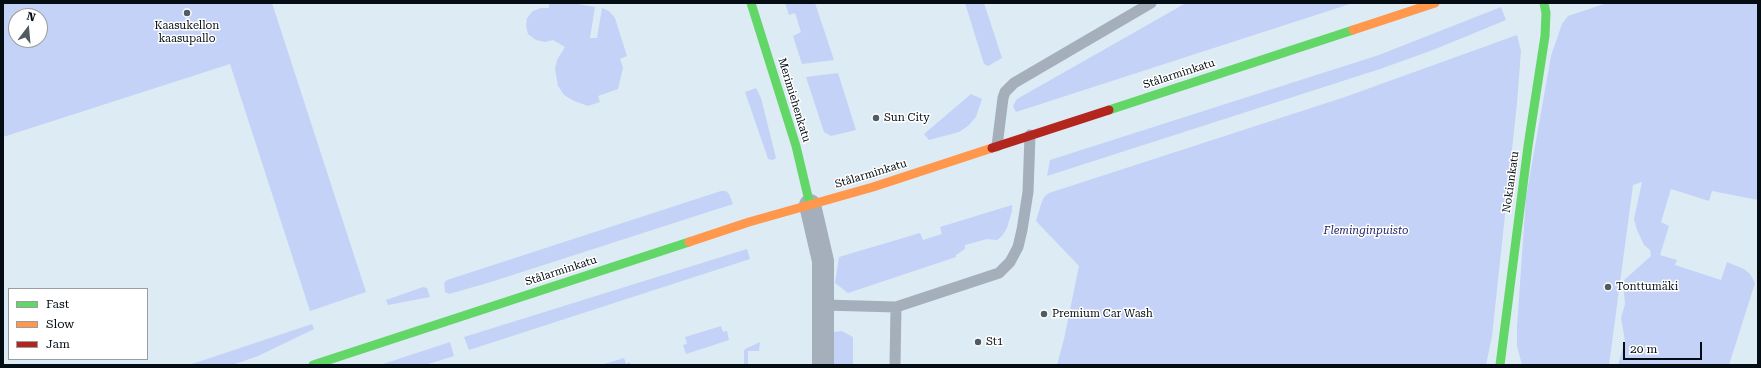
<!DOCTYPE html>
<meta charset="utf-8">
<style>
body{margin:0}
#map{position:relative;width:1761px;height:368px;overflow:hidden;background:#ddebf4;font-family:"Roboto Serif",serif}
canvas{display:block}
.frame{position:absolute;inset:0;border:4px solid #040d14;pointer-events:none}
.legend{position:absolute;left:8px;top:288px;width:140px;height:72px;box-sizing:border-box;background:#fff;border:1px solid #9b9ea1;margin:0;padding:5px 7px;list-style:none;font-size:12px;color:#040d14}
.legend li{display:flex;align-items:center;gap:8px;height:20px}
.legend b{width:20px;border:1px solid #9b9ea1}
.north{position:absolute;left:8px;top:8px;width:40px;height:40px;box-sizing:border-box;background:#fff;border:1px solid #9b9ea1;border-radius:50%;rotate:16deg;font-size:11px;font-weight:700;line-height:16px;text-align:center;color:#040d14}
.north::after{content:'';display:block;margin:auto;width:14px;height:18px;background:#505b62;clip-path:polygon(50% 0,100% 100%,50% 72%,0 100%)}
.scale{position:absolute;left:1623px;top:342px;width:79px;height:18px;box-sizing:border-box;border:2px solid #040d14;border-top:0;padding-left:5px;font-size:12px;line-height:14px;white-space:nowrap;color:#040d14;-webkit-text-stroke:3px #fff;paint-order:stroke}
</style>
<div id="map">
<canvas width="1761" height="368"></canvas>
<div class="frame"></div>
<ul class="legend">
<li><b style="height:5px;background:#63d668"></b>Fast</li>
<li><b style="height:5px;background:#ff974d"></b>Slow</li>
<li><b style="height:5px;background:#b3261e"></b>Jam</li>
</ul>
<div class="north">N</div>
<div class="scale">20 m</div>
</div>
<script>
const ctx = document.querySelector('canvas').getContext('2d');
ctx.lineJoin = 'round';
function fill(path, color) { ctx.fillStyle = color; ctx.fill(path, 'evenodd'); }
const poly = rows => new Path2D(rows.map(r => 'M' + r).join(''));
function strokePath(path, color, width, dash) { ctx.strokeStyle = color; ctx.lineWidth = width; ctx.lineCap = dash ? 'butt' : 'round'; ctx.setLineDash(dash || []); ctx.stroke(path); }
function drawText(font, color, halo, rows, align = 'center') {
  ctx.font = font + ' "Roboto Serif",serif'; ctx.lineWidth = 3; ctx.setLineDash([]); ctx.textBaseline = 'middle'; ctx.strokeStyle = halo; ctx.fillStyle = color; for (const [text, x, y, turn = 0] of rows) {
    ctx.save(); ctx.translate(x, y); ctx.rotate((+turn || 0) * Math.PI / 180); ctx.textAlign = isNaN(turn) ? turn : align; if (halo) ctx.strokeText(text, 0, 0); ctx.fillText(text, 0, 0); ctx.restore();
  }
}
const green = poly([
 [3,3,272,3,366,292,310,311,230,64,3,137],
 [16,16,40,16,40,40,16,40],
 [549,3,573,3,595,7,590,38,597,38,602,8,609,11,615,18,627,56,620,59,623,68,618,89,598,96,600,102,588,106,574,101,564,95,558,86,555,69,557,60,565,47,553,40,545,42,536,40,528,34,526,26,527,18,533,11,541,8,549,8],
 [785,3,815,3,834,60,802,64,793,36,801,32,795,13,789,15],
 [965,3,984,3,1002,58,988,66,984,64],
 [1186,3,1353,3,1016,112,1013,106,1017,99],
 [1607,3,1758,3,1758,200,1712,191,1709,201,1671,189,1661,222,1669,226,1660,255,1677,260,1675,265,1721,280,1727,262,1744,269,1750,274,1755,283,1729,365,1618,365,1625,341,1621,318,1625,304,1623,281,1651,256,1650,250,1644,245,1637,230,1634,219,1642,182,1633,185,1609,365,1522,365,1517,346,1517,327,1526,197,1551,56,1562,24,1568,16],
 [1501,7,1506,20,1433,50,1380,69,1047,176,1050,160,1379,55],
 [1517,35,1521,51,1517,103,1492,336,1486,365,1057,365,1064,339,1079,266,1036,221,1041,204,1044,197,1049,193,1345,97],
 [838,73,856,130,831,136,824,132,806,77],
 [756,88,761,98,776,158,773,160,768,159,766,153,745,92],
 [971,94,982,99,976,117,968,126,959,132,929,140,924,134],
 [721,191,726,191,729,194,733,204,494,281,449,294,445,292,444,283,447,280],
 [1012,205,1012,211,1007,228,1002,236,997,240,987,239,965,245,965,249,956,255,956,257,848,293,835,283,839,257,920,233,923,240,942,234,940,227],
 [747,249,750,259,469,350,464,337],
 [423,287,427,288,430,297,388,305,386,300],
 [312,324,314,329,258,356,232,365,189,365],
 [721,326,723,332,727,331,729,340,686,354,683,345,687,344,685,337],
 [842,331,853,337,853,365,834,365,834,332],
 [450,342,454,356,425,365,380,365],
 [760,342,759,351,748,351,748,365,744,365,744,351,745,349],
 [624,358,626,364,630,362,630,365,601,365]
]);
const lane = poly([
 [997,146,1003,98,1005,92,1014,83,1151,3],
 [824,305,896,307,999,273,1010,262,1018,247,1022,230,1028,192,1030,135],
 [895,365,896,307]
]);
const street = poly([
 [810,205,823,261,823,365]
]);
const fast = poly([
 [751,3,796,146,810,205],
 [1109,110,1353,30],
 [313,365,689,242],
 [1500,365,1528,146,1545,36,1546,13,1544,3]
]);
const slow = poly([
 [1353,30,1435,3],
 [689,242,749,222,873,187,992,148]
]);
const jam = poly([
 [992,148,1109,110]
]);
const markers = [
 [187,13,4,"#505b62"],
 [876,118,4,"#505b62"],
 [1608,287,4,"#505b62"],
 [1044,314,4,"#505b62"],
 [978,342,4,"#505b62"]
];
const poiNames = [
 ["Kaasukellon",187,26,"center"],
 ["kaasupallo",187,39,"center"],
 ["Sun City",884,118],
 ["Tonttumäki",1616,287],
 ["Premium Car Wash",1052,314],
 ["St1",986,342]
];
const streetNames = [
 ["Stålarminkatu",1179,74,-18],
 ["Merimiehenkatu",794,100,73],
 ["Stålarminkatu",871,174,-17],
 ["Nokiankatu",1511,182,-82],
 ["Stålarminkatu",561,271,-18]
];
const parkNames = [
 ["Fleminginpuisto",1366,231]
];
fill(green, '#c4d2f7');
strokePath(lane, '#a4afbb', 11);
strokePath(street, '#a4afbb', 22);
strokePath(fast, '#63d668', 9);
strokePath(slow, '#ff974d', 9);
strokePath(jam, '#b3261e', 9);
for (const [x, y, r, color] of markers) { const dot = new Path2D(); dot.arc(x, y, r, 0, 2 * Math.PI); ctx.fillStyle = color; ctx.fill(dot); strokePath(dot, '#fff', 1.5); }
drawText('11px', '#040d14', '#fff', poiNames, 'left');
drawText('11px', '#040d14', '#fff', streetNames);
drawText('italic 11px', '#22256a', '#fff', parkNames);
</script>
